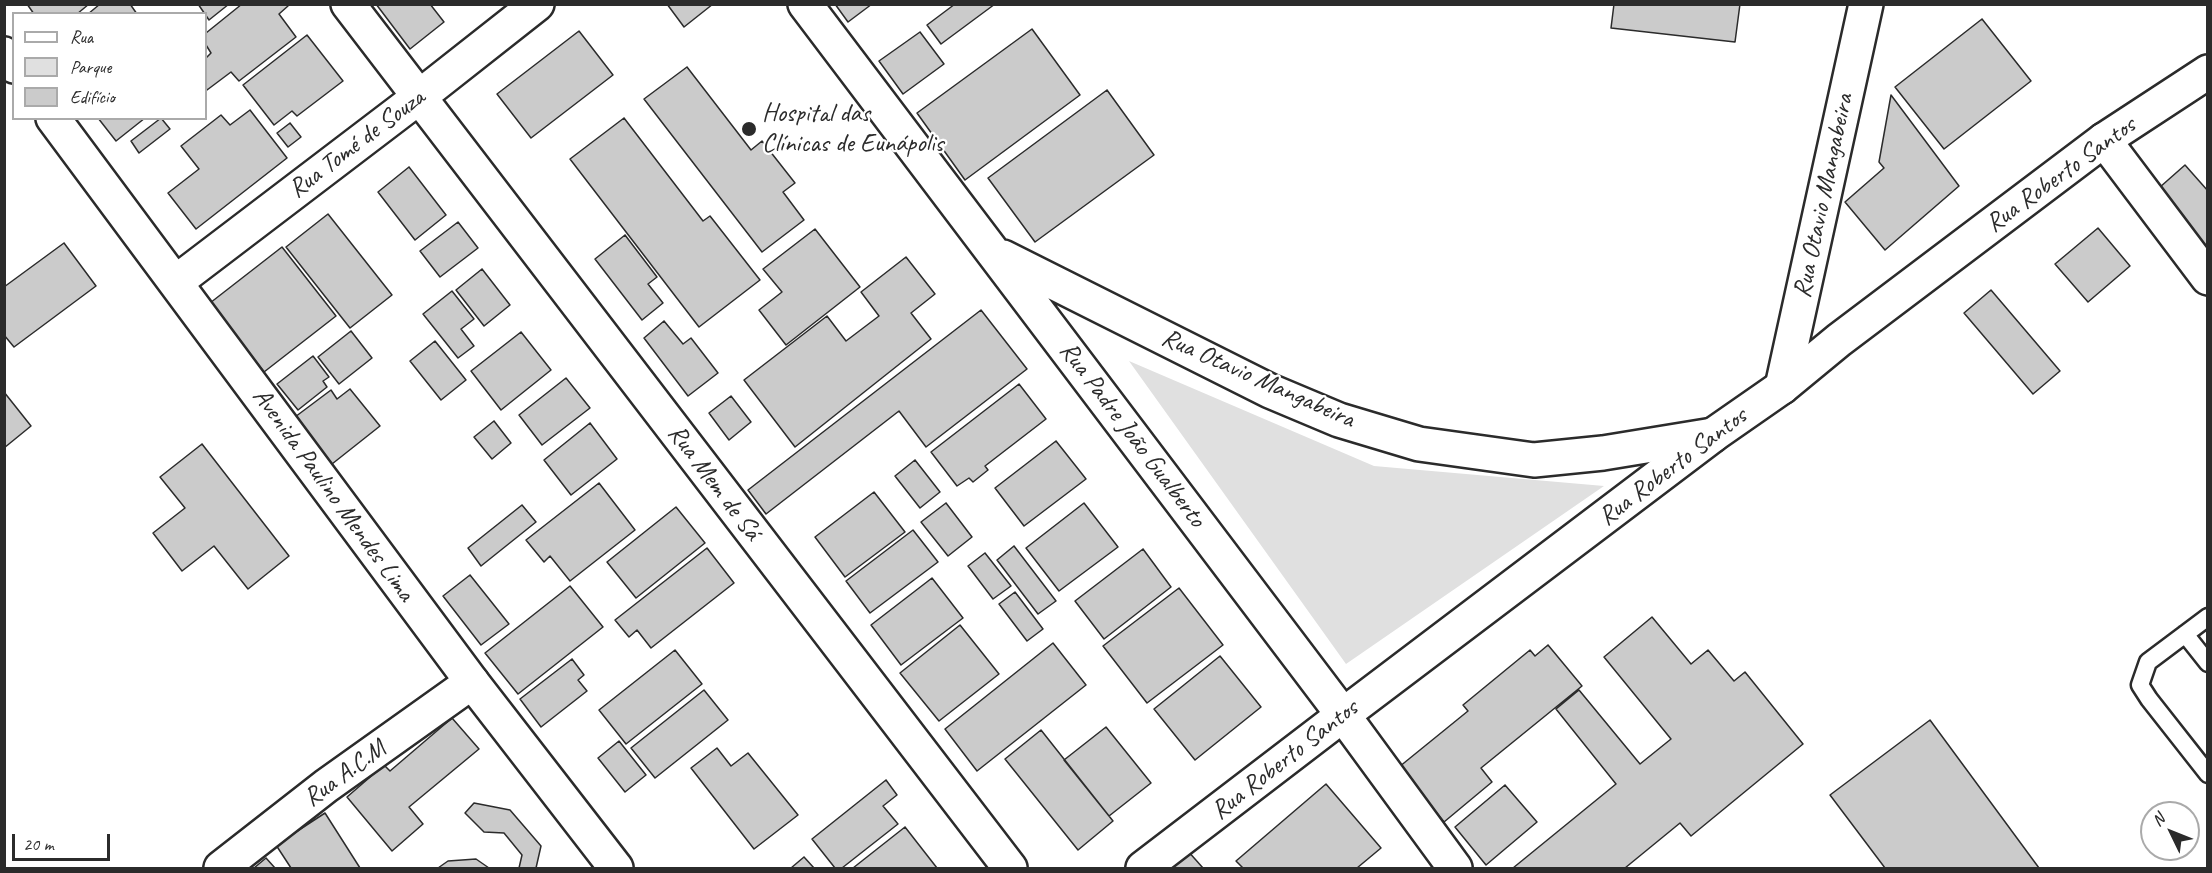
<!DOCTYPE html>
<meta charset="utf-8">
<style>
body{margin:0}
#map{position:relative;width:2212px;height:873px;overflow:hidden;background:#fff;font-family:Caveat,sans-serif}
canvas{display:block}
.frame{position:absolute;inset:0;border:6px solid #2b2b2b;pointer-events:none}
.legend{position:absolute;left:12px;top:12px;width:195px;height:108px;box-sizing:border-box;background:#fff;border:2px solid #aaa;margin:0;padding:8px 10px;list-style:none;font-size:18px;color:#2b2b2b}
.legend li{display:flex;align-items:center;gap:12px;height:30px}
.legend b{width:30px;border:2px solid #aaa}
.north{position:absolute;left:2140px;top:801px;width:60px;height:60px;box-sizing:border-box;background:#fff;border:2px solid #aaa;border-radius:50%;rotate:313deg;font-size:16px;font-weight:700;line-height:24px;text-align:center;color:#2b2b2b}
.north::after{content:'';display:block;margin:auto;width:21px;height:27px;background:#2b2b2b;clip-path:polygon(50% 0,100% 100%,50% 72%,0 100%)}
.scale{position:absolute;left:12px;top:834px;width:98px;height:27px;box-sizing:border-box;border:3px solid #2b2b2b;border-top:0;padding-left:8px;font-size:18px;line-height:21px;white-space:nowrap;color:#2b2b2b;-webkit-text-stroke:4px #fff;paint-order:stroke}
</style>
<div id="map">
<canvas width="2212" height="873"></canvas>
<div class="frame"></div>
<ul class="legend">
<li><b style="height:8px;background:#fff"></b>Rua</li>
<li><b style="height:16px;background:#e0e0e0"></b>Parque</li>
<li><b style="height:16px;background:#cbcbcb"></b>Edifício</li>
</ul>
<div class="north">N</div>
<div class="scale">20 m</div>
</div>
<script>
const ctx = document.querySelector('canvas').getContext('2d');
ctx.lineJoin = 'round';
function fill(path, color) { ctx.fillStyle = color; ctx.fill(path, 'evenodd'); }
const poly = rows => new Path2D(rows.map(r => 'M' + r).join(''));
function strokePath(path, color, width, dash) { ctx.strokeStyle = color; ctx.lineWidth = width; ctx.lineCap = dash ? 'butt' : 'round'; ctx.setLineDash(dash || []); ctx.stroke(path); }
function drawText(font, color, halo, rows, align = 'center') {
  ctx.font = font + ' Caveat,sans-serif'; ctx.lineWidth = 4.5; ctx.setLineDash([]); ctx.textBaseline = 'middle'; ctx.strokeStyle = halo; ctx.fillStyle = color; for (const [text, x, y, turn = 0] of rows) {
    ctx.save(); ctx.translate(x, y); ctx.rotate((+turn || 0) * Math.PI / 180); ctx.textAlign = isNaN(turn) ? turn : align; if (halo) ctx.strokeText(text, 0, 0); ctx.fillText(text, 0, 0); ctx.restore();
  }
}
const green = poly([
 [1129,361,1374,466,1604,486,1346,664]
]);
const building = poly([
 [27,4,89,4,77,14,34,14,27,4],
 [100,4,130,4,137,14,88,14,100,4],
 [198,4,229,4,209,20,198,4],
 [242,4,287,4,288,6,279,14,296,37,239,81,231,72,207,90,206,88,206,58,211,53,206,45,206,33,242,4],
 [376,4,430,4,444,22,410,49,376,4],
 [667,4,713,4,684,27,667,4],
 [835,4,872,4,848,22,835,4],
 [955,4,995,4,941,44,927,25,955,4],
 [1614,4,1740,4,1735,42,1611,28,1614,4],
 [1982,19,2031,81,1944,149,1895,87,1982,19],
 [1032,29,1080,95,965,180,917,113,1032,29],
 [579,31,613,75,531,138,497,94,579,31],
 [920,32,944,64,903,94,879,61,920,32],
 [307,35,343,81,297,116,292,111,274,125,243,85,307,35],
 [687,67,751,150,762,141,795,183,783,192,804,220,762,252,644,99,687,67],
 [1107,90,1154,155,1035,242,988,178,1107,90],
 [1891,95,1959,186,1885,250,1845,202,1884,168,1879,162,1891,95],
 [250,110,287,158,196,229,168,193,199,169,181,146,221,115,230,125,250,110],
 [98,118,145,118,116,141,98,118],
 [161,118,170,129,139,153,131,141,161,118],
 [624,118,703,221,710,216,760,280,699,327,570,159,624,118],
 [290,123,301,137,288,147,277,133,290,123],
 [2185,165,2208,191,2208,256,2151,195,2185,165],
 [409,167,446,215,415,240,378,192,409,167],
 [328,214,392,295,350,328,286,247,328,214],
 [458,222,478,248,440,277,420,251,458,222],
 [2098,228,2130,266,2088,302,2055,264,2098,228],
 [815,229,860,287,786,345,759,310,782,292,763,269,815,229],
 [625,235,657,277,648,284,663,303,642,320,595,259,625,235],
 [64,243,96,286,14,347,4,335,4,287,64,243],
 [282,247,336,316,264,372,210,303,282,247],
 [906,257,935,294,911,313,931,339,795,447,744,380,827,316,846,341,879,316,861,292,906,257],
 [482,269,510,305,484,326,456,290,482,269],
 [1991,290,2060,371,2033,394,1964,313,1991,290],
 [452,291,474,319,461,329,474,346,458,358,423,314,452,291],
 [981,310,1027,369,926,447,899,411,766,514,748,490,981,310],
 [664,321,683,344,691,338,718,373,688,396,644,338,664,321],
 [351,331,372,358,339,384,318,357,351,331],
 [521,332,551,370,501,410,471,371,521,332],
 [435,341,466,380,441,400,410,361,435,341],
 [313,356,329,377,323,381,327,387,298,410,277,384,313,356],
 [566,378,590,408,542,445,519,415,566,378],
 [1019,384,1046,419,985,466,988,470,973,482,969,478,957,486,931,452,1019,384],
 [350,389,380,426,332,464,295,417,331,390,337,399,350,389],
 [4,392,31,426,4,448,4,392],
 [731,396,751,422,729,440,709,413,731,396],
 [494,421,511,443,492,459,474,437,494,421],
 [590,423,617,459,571,495,544,460,590,423],
 [1056,441,1086,479,1024,526,995,488,1056,441],
 [202,444,289,556,248,589,214,546,182,571,153,533,185,508,160,477,202,444],
 [915,460,940,492,920,508,895,476,915,460],
 [599,483,635,530,570,581,550,556,544,562,526,540,599,483],
 [874,492,905,532,845,577,815,537,874,492],
 [946,503,972,537,948,556,921,522,946,503],
 [1084,503,1118,547,1059,591,1026,548,1084,503],
 [522,505,536,522,481,566,468,548,522,505],
 [676,507,705,543,636,598,607,562,676,507],
 [913,530,938,562,870,613,846,581,913,530],
 [1014,546,1056,601,1038,614,997,560,1014,546],
 [707,548,734,583,651,648,637,630,629,637,615,620,707,548],
 [1143,549,1171,587,1104,639,1075,601,1143,549],
 [985,553,1011,586,993,599,968,566,985,553],
 [470,575,509,624,481,645,443,596,470,575],
 [932,578,963,618,901,665,871,625,932,578],
 [570,586,603,627,518,694,485,653,570,586],
 [1179,588,1223,645,1147,703,1103,646,1179,588],
 [1015,592,1043,629,1027,641,999,604,1015,592],
 [1652,617,1691,664,1708,650,1734,681,1745,672,1803,744,1691,836,1680,823,1625,868,1513,868,1616,784,1556,709,1579,690,1640,764,1671,739,1604,657,1652,617],
 [960,625,999,674,939,721,900,673,960,625],
 [1053,643,1086,685,977,771,945,729,1053,643],
 [1548,645,1582,686,1481,768,1492,782,1444,822,1399,767,1468,711,1463,705,1530,650,1535,656,1548,645],
 [675,650,702,684,626,744,599,710,675,650],
 [1220,656,1261,707,1195,760,1154,709,1220,656],
 [572,659,584,675,578,680,587,691,541,727,520,699,572,659],
 [704,690,728,720,655,778,631,748,704,690],
 [452,718,479,749,409,807,423,824,392,851,347,797,384,765,390,771,452,718],
 [1930,720,2039,868,1885,868,1830,795,1930,720],
 [1106,727,1151,783,1109,816,1064,760,1106,727],
 [1041,730,1113,821,1078,850,1005,759,1041,730],
 [619,741,646,775,625,792,598,758,619,741],
 [717,748,731,766,748,753,798,815,754,849,691,768,717,748],
 [886,780,897,795,883,806,898,824,842,868,835,868,812,839,886,780],
 [1326,784,1381,848,1357,868,1243,868,1236,861,1326,784],
 [1505,785,1537,822,1486,865,1455,827,1505,785],
 [474,803,510,810,541,846,536,868,519,868,522,855,504,833,484,832,465,813,474,803],
 [325,813,360,868,291,868,276,845,325,813],
 [905,827,937,868,853,868,905,827],
 [1187,850,1203,868,1166,868,1187,850],
 [804,857,814,868,791,868,804,857],
 [266,858,275,868,254,868,266,858],
 [476,859,489,868,438,868,448,861,476,859]
]);
const service = poly([
 [2208,617,2148,662,2140,685,2149,699,2208,774],
 [2185,634,2208,663]
]);
const minor = poly([
 [348,4,1010,868],
 [805,4,1343,715,1455,868],
 [2104,140,2208,278],
 [1003,257,1270,391,1339,420,1419,444,1534,460,1603,453,1713,435],
 [176,282,419,97,537,4],
 [1782,387,1866,4],
 [221,868,326,786,472,682]
]);
const secondary = poly([
 [4,54,14,66],
 [53,118,472,682,616,868],
 [1143,868,1343,715,1713,435,1782,387,1839,340,2104,140,2208,72]
]);
const markers = [
 [749,129,8,"#2b2b2b"]
];
const poiNames = [
 ["Hospital das",762,114],
 ["Clínicas de Eunápolis",762,144]
];
const streetNames = [
 ["Rua Tomé de Souza",357,144,-37],
 ["Rua Roberto Santos",2061,175,-36],
 ["Rua Otavio Mangabeira",1824,196,-78],
 ["Rua Otavio Mangabeira",1258,379,24],
 ["Rua Padre João Gualberto",1132,435,53],
 ["Rua Roberto Santos",1673,467,-37],
 ["Rua Mem de Sá",714,483,53],
 ["Avenida Paulino Mendes Lima",333,495,54],
 ["Rua Roberto Santos",1285,760,-38],
 ["Rua A.C.M",345,774,-36]
];
fill(green, '#e0e0e0');
fill(building, '#cbcbcb');
strokePath(building, '#2b2b2b', 1.5);
strokePath(service, '#2b2b2b', 21);
strokePath(minor, '#2b2b2b', 38);
strokePath(secondary, '#2b2b2b', 38);
strokePath(service, '#fff', 16);
strokePath(minor, '#fff', 33);
strokePath(secondary, '#fff', 33);
for (const [x, y, r, color] of markers) { const dot = new Path2D(); dot.arc(x, y, r, 0, 2 * Math.PI); ctx.fillStyle = color; ctx.fill(dot); strokePath(dot, '#fff', 2); }
drawText('26px', '#2b2b2b', '#fff', poiNames, 'left');
drawText('26px', '#2b2b2b', '#fff', streetNames);
</script>
